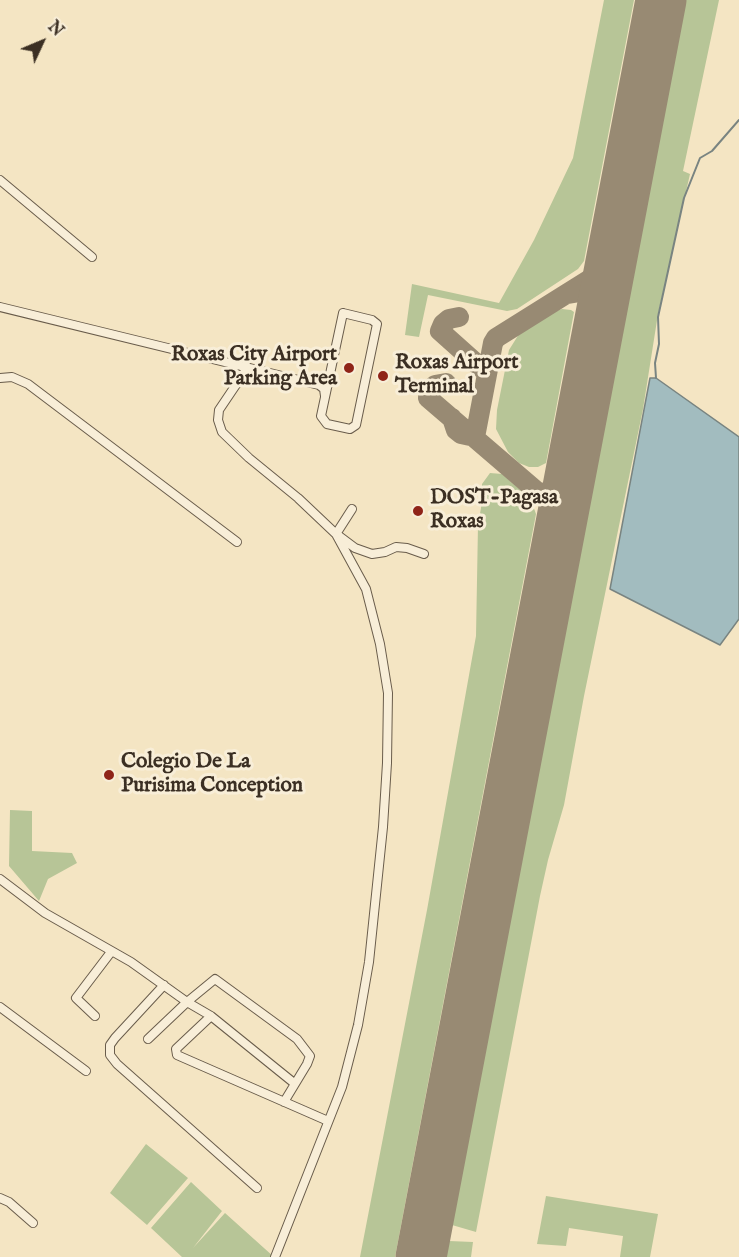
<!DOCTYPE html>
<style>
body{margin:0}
#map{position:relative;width:739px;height:1257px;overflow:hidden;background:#f4e5c3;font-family:"IM FELL English",serif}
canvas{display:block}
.north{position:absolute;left:12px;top:12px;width:60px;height:60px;-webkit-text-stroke:4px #f8eed8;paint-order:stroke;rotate:46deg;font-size:16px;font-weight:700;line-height:24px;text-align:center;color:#3b2f23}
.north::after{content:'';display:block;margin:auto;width:21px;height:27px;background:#3b2f23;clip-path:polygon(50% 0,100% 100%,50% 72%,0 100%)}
</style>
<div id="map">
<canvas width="739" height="1257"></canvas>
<div class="north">N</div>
</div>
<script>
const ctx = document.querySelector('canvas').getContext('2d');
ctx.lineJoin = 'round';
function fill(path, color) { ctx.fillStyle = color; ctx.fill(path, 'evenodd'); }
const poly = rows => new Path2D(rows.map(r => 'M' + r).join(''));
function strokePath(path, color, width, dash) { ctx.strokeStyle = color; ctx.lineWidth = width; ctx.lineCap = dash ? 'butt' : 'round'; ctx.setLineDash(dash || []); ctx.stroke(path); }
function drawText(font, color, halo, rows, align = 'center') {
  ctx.font = font + ' "IM FELL English",serif'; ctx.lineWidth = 6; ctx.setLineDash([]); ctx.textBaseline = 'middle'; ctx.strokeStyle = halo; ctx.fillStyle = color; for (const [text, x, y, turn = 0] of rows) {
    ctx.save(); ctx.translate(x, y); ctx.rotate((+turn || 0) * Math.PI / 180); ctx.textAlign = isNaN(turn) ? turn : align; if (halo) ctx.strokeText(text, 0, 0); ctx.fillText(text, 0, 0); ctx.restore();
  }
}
const green = poly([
 [604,0,634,0,584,261,578,269,517,309,507,311,428,295,419,337,405,335,412,284,499,303,534,240,573,158],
 [685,0,719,0,683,171,690,174,658,314,643,409,584,696,564,805,548,860,540,896,476,1232,452,1225],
 [562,309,571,310,574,312,546,463,538,467,529,467,519,463,508,452,496,429,497,410,509,350,519,334,530,324,547,314],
 [490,473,502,474,524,493,532,503,536,514,395,1257,360,1257,427,910,476,636,478,525,481,508,482,484],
 [10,810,32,811,32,851,72,853,77,863,48,879,39,901,9,866],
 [146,1144,188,1178,147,1225,110,1193],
 [191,1182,222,1211,193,1248,225,1213,274,1257,182,1257,151,1228],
 [546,1196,658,1214,650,1257,620,1257,623,1236,569,1228,566,1246,537,1244],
 [449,1241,473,1242,471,1257,446,1257]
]);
const water = poly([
 [650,378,656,378,739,437,739,619,720,645,610,589,650,378]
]);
const stream = poly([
 [656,378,655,363,659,344,658,317,684,198,700,158,712,151,739,120]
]);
const taxiway = poly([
 [655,0,658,15],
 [568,294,580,292,587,293,597,302,601,314],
 [459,317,449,319,443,324,440,331,487,373],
 [446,383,435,385,428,398,554,506,560,516,560,528],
 [452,418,456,430,461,434,475,437,493,343,496,338,603,271,611,260],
 [536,491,545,494,557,492,569,479]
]);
const runway = poly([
 [421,1257,661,0]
]);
const minor = poly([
 [0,180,92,257],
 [0,307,319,385,324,389,325,396],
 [343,313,372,320,377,324,356,425,350,429,327,424,321,416,343,313],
 [248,367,219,410,218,420,222,432,249,458,298,498,336,534,366,589,380,644,388,693,387,763,383,827,369,962,358,1025,342,1087,275,1257],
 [0,378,12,377,28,384,237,542],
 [336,534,352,509],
 [339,536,355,548,372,554,385,552,396,547,407,548,424,554],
 [0,879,45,913,131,962,187,1002,211,1016,294,1083],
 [164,985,115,1038,110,1045,110,1055,117,1064,257,1188],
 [0,1007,86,1071],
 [95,1016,76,998,111,952],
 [211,1016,176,1049,177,1055,328,1121],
 [148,1039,187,1002,215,979,297,1039,310,1056,307,1064,284,1102],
 [0,1198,9,1202,33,1223]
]);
const markers = [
 [349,368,6,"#8f2418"],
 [383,376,6,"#8f2418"],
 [418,511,6,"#8f2418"],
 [109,775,6,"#8f2418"]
];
const poiNames = [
 ["Roxas City Airport",337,356,"right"],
 ["Parking Area",337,380,"right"],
 ["Roxas Airport",395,364],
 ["Terminal",395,388],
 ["DOST-Pagasa",430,499],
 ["Roxas",430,523],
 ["Colegio De La",121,763],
 ["Purisima Conception",121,787]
];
fill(green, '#b7c597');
fill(water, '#a2bcbf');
strokePath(water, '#798481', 1.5);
strokePath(stream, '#798481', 2);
strokePath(taxiway, '#988a73', 20);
strokePath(runway, '#988a73', 51);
strokePath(minor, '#695c4b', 10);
strokePath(minor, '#f8eed8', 8);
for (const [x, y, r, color] of markers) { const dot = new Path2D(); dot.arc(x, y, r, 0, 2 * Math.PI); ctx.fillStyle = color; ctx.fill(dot); strokePath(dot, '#f8eed8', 2); }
drawText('bold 21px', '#3b2f23', '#f8eed8', poiNames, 'left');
</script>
